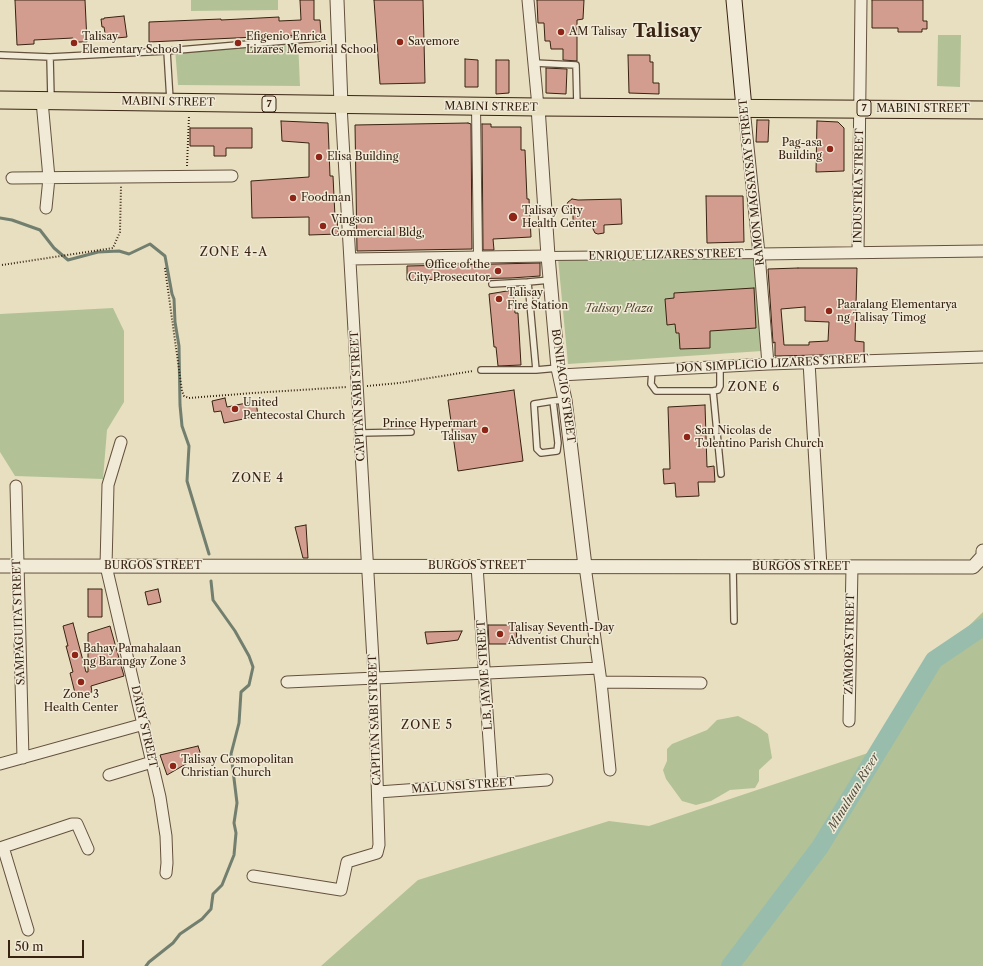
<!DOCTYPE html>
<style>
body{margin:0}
#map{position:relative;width:983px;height:966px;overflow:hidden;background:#e8dfc1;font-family:"Libre Caslon Text",serif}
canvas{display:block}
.scale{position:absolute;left:8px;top:940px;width:76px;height:18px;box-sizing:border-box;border:2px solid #382211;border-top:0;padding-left:5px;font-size:12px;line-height:14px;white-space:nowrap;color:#382211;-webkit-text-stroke:3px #f0ead7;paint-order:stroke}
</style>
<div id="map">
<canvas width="983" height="966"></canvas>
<div class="scale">50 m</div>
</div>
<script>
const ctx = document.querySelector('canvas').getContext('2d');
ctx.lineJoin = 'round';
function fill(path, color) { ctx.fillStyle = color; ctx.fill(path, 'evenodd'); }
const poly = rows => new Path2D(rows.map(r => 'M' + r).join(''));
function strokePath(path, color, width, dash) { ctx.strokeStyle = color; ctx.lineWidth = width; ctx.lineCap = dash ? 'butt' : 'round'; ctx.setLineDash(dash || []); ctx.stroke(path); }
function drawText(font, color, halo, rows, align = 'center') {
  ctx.font = font + ' "Libre Caslon Text",serif'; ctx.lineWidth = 3; ctx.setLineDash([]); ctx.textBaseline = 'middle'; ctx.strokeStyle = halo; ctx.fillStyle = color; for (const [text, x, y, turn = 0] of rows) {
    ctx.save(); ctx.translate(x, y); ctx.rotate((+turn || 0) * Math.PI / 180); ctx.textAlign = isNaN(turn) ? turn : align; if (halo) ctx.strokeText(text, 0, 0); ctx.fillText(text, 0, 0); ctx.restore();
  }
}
const green = poly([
 [191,0,278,0,278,10,191,11],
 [938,35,961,35,960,87,937,86],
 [298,40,300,86,178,85,175,49],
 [753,255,762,351,568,364,558,258],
 [113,308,124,331,124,402,107,430,103,479,15,476,0,452,0,314],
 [596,559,697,559,697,562,596,562],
 [983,612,983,966,321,966,418,880,609,821,649,826,880,749,934,660],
 [738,716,757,726,768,734,772,758,759,770,759,781,755,788,730,790,711,801,696,805,682,801,666,779,663,770,667,761,667,749,672,744,707,730,717,720]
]);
const stream = poly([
 [0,218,12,220,40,230,54,248,68,260,98,252,119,251,129,254,150,244,165,256,172,294,174,299,175,322,179,346,180,405,182,426,189,446,187,481,209,554],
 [146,966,149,962,173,943,180,934,202,919,211,909,213,894,222,885,234,855,236,833,234,823,237,803,231,754,239,723,241,692,249,685,253,667,249,656,235,631,213,600,211,581]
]);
const river = poly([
 [730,966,820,847,934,660,983,627]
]);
const building = poly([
 [15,0,85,0,87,42,73,42,73,38,34,40,34,44,17,45,15,0],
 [300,0,314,0,314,20,320,20,321,34,149,42,149,22,221,19,221,20,279,17,279,21,301,20,300,0],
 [374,0,423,0,425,83,380,84,374,0],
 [537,0,584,0,583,19,577,20,577,61,563,60,563,49,551,49,550,41,545,41,544,23,538,23,537,0],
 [872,0,923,0,923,21,927,21,927,29,922,29,922,32,898,32,898,28,872,28,872,0],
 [124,16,127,37,106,39,104,27,102,27,101,19,104,19,104,18,124,16],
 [628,55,650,55,650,62,653,62,653,83,659,83,659,94,629,93,628,55],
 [465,59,478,60,478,87,465,87,465,59],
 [496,60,509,60,509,93,496,94,496,60],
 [546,68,567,69,566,94,546,93,546,68],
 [757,120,769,120,768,142,756,142,757,120],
 [281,121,328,123,330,176,333,176,335,217,337,217,338,234,309,235,309,217,252,218,251,181,309,177,309,143,282,141,281,121],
 [817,121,838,122,844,128,844,171,816,172,817,121],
 [468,123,471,124,472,249,357,251,355,125,468,123],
 [482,124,491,124,491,127,521,127,521,150,525,150,527,199,529,199,531,237,493,239,494,250,483,250,482,124],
 [190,128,252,128,252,148,226,148,226,156,214,156,214,146,190,146,190,128],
 [706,196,743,196,744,242,707,243,706,196],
 [572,199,578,200,621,199,622,224,604,225,604,233,598,234,595,233,592,227,577,227,573,225,573,214,568,210,566,206,568,202,572,199],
 [540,263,540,276,511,278,407,280,407,266,540,263],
 [798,268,857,268,855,341,864,342,864,354,775,356,775,342,773,343,768,269,798,268],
 [805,307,805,321,829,322,828,341,809,342,809,345,784,345,781,309,805,307],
 [754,288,756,328,710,331,710,348,680,349,679,333,676,333,675,324,667,325,665,299,674,298,674,293,754,288],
 [513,290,515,313,518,313,521,365,498,366,496,347,494,347,489,294,513,290],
 [514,390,523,461,458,471,448,400,514,390],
 [225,398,227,407,256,401,258,416,224,423,221,411,214,412,212,401,225,398],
 [705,405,707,467,714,466,715,482,698,482,699,496,676,497,675,483,664,484,663,469,670,469,668,407,705,405],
 [306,525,308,558,303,558,295,527,306,525],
 [88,589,102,589,102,617,88,617,88,589],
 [158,589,161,602,148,605,145,592,158,589],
 [73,623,86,672,88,672,88,633,110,626,124,676,91,686,92,692,83,694,82,691,75,693,70,673,73,672,66,646,68,646,63,626,73,623],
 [488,625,516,625,517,644,489,644,488,625],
 [462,631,458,640,427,644,425,632,462,631],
 [198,746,200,752,198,757,167,775,160,755,198,746]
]);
const path = poly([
 [187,166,189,116],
 [2,265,113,248,120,232,121,186],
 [165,268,182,391,184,396,189,398,253,393,347,387],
 [367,386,399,383,473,371]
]);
const service = poly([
 [167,51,170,100],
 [0,55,50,57,167,51,319,38],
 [50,57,51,99],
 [534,63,576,65,577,106],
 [528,282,536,370],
 [492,284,528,282,550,280],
 [481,370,536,370,558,368],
 [652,370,651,384,656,391,713,391,718,390,720,386,720,366],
 [713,391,721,474],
 [553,401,558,443,557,451,541,453,537,449,534,404,553,401,565,400],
 [360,433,411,432],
 [733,567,734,621]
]);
const pedestrian = poly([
 [476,106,478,257],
 [548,256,759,254]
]);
const minor = poly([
 [528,0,538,107],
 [42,101,49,178,46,208],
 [744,108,759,254,768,364],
 [12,178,232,176],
 [858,252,861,0],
 [759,254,983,251],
 [350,259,548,256],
 [809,362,821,567],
 [560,375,768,364,983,357],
 [121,442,108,485,106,566,160,797,166,836,167,863,166,873],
 [16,486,23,758],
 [477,566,492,784],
 [585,566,601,682,610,770],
 [287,682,599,668],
 [601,682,701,683],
 [849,721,852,567],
 [0,764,144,724],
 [109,775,152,762],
 [378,792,547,780],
 [3,847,72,824,77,824,88,849],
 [0,848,3,847,28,930],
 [253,876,341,890,347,862,377,853,379,845,374,678,341,105]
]);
const tertiary = poly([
 [337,0,341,105],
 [538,107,548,256,558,368,565,400,585,566],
 [0,566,973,567,983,556,983,551]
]);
const secondary = poly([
 [734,0,744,108]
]);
const primary = poly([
 [0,100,538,107,983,110]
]);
const markers = [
 [561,32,4,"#8f2418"],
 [400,42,4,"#8f2418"],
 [74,43,4,"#8f2418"],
 [238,43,4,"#8f2418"],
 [830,149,4,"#8f2418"],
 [319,157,4,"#8f2418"],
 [293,198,4,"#8f2418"],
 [513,217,5,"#8f2418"],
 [323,226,4,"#8f2418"],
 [498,271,4,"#8f2418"],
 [499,299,4,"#8f2418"],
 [829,311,4,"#8f2418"],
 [235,409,4,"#8f2418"],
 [485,430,4,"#8f2418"],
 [687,437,4,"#8f2418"],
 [500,634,4,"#8f2418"],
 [75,655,4,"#8f2418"],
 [81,682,4,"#8f2418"],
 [173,766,4,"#8f2418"]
];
const shields = [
 [269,104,14],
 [864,108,14]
];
const shieldNames = [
 ["7",269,104],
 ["7",864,108]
];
const poiNames = [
 ["AM Talisay",569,32],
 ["Talisay",82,37],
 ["Elementary School",82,50],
 ["Efigenio Enrica",246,37],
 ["Lizares Memorial School",246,50],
 ["Savemore",408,42],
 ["Pag-asa",822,143,"right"],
 ["Building",822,156,"right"],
 ["Elisa Building",327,157],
 ["Foodman",301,198],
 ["Talisay City",522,211],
 ["Health Center",522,224],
 ["Vingson",331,220],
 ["Commercial Bldg,",331,233],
 ["Office of the",490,265,"right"],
 ["City Prosecutor",490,278,"right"],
 ["Talisay",507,293],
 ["Fire Station",507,306],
 ["Paaralang Elementarya",837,305],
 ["ng Talisay Timog",837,318],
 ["United",243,403],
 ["Pentecostal Church",243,416],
 ["Prince Hypermart",477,424,"right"],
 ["Talisay",477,437,"right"],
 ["San Nicolas de",695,431],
 ["Tolentino Parish Church",695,444],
 ["Talisay Seventh-Day",508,628],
 ["Adventist Church",508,641],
 ["Bahay Pamahalaan",83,649],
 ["ng Barangay Zone 3",83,662],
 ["Zone 3",81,695,"center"],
 ["Health Center",81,708,"center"],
 ["Talisay Cosmopolitan",181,760],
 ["Christian Church",181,773]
];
const streetNames = [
 ["MABINI STREET",168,102,1],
 ["MABINI STREET",491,107,1],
 ["MABINI STREET",923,109],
 ["RAMON MAGSAYSAY STREET",752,182,-96],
 ["INDUSTRIA STREET",859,186,-89],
 ["ENRIQUE LIZARES STREET",666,255,-1],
 ["DON SIMPLICIO LIZARES STREET",772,364,-3],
 ["BONIFACIO STREET",563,386,82],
 ["CAPITAN SABI STREET",358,396,-93],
 ["BURGOS STREET",153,566],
 ["BURGOS STREET",477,566],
 ["BURGOS STREET",801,567],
 ["SAMPAGUITA STREET",19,622,-92],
 ["ZAMORA STREET",850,644,-89],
 ["L.B. JAYME STREET",485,675,-94],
 ["CAPITAN SABI STREET",375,720,-92],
 ["DAISY STREET",144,727,77],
 ["MALUNSI STREET",463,786,-4]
];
const parkNames = [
 ["Talisay Plaza",619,309]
];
const neighbourhoodNames = [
 ["ZONE 4-A",234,253],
 ["ZONE 6",754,388],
 ["ZONE 4",258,479],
 ["ZONE 5",427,726]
];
const waterNames = [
 ["Minuluan River",854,792,-59]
];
const townNames = [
 ["Talisay",667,32]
];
fill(green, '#b2c296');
strokePath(stream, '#727f6f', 3);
strokePath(river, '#98bdad', 18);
fill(building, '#d29d8e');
strokePath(building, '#382211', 1);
strokePath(service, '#64513d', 8);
strokePath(pedestrian, '#64513d', 10);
strokePath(minor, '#64513d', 13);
strokePath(tertiary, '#64513d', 15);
strokePath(secondary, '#382211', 17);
strokePath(primary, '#382211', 19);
strokePath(path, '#382211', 2, [1, 2]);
strokePath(service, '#f0ead7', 5.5);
strokePath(pedestrian, '#f0ead7', 8);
strokePath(minor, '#f0ead7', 11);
strokePath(tertiary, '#f0ead7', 13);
strokePath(secondary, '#f0ead7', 15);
strokePath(primary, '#e8dfc1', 17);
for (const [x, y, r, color] of markers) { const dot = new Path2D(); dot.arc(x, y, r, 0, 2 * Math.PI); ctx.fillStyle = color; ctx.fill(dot); strokePath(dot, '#f0ead7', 1.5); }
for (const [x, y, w] of shields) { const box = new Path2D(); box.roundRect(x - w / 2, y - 8, w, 16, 3); ctx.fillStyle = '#f0ead7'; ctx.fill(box); strokePath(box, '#382211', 1); }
drawText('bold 10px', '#382211', null, shieldNames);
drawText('11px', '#382211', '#f0ead7', poiNames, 'left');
drawText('11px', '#382211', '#f0ead7', streetNames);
drawText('italic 11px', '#564a32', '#f0ead7', parkNames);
ctx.letterSpacing = '1px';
drawText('12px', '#382211', '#f0ead7', neighbourhoodNames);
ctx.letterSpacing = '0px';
drawText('italic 12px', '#555040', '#f0ead7', waterNames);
drawText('bold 19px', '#382211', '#f0ead7', townNames);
</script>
